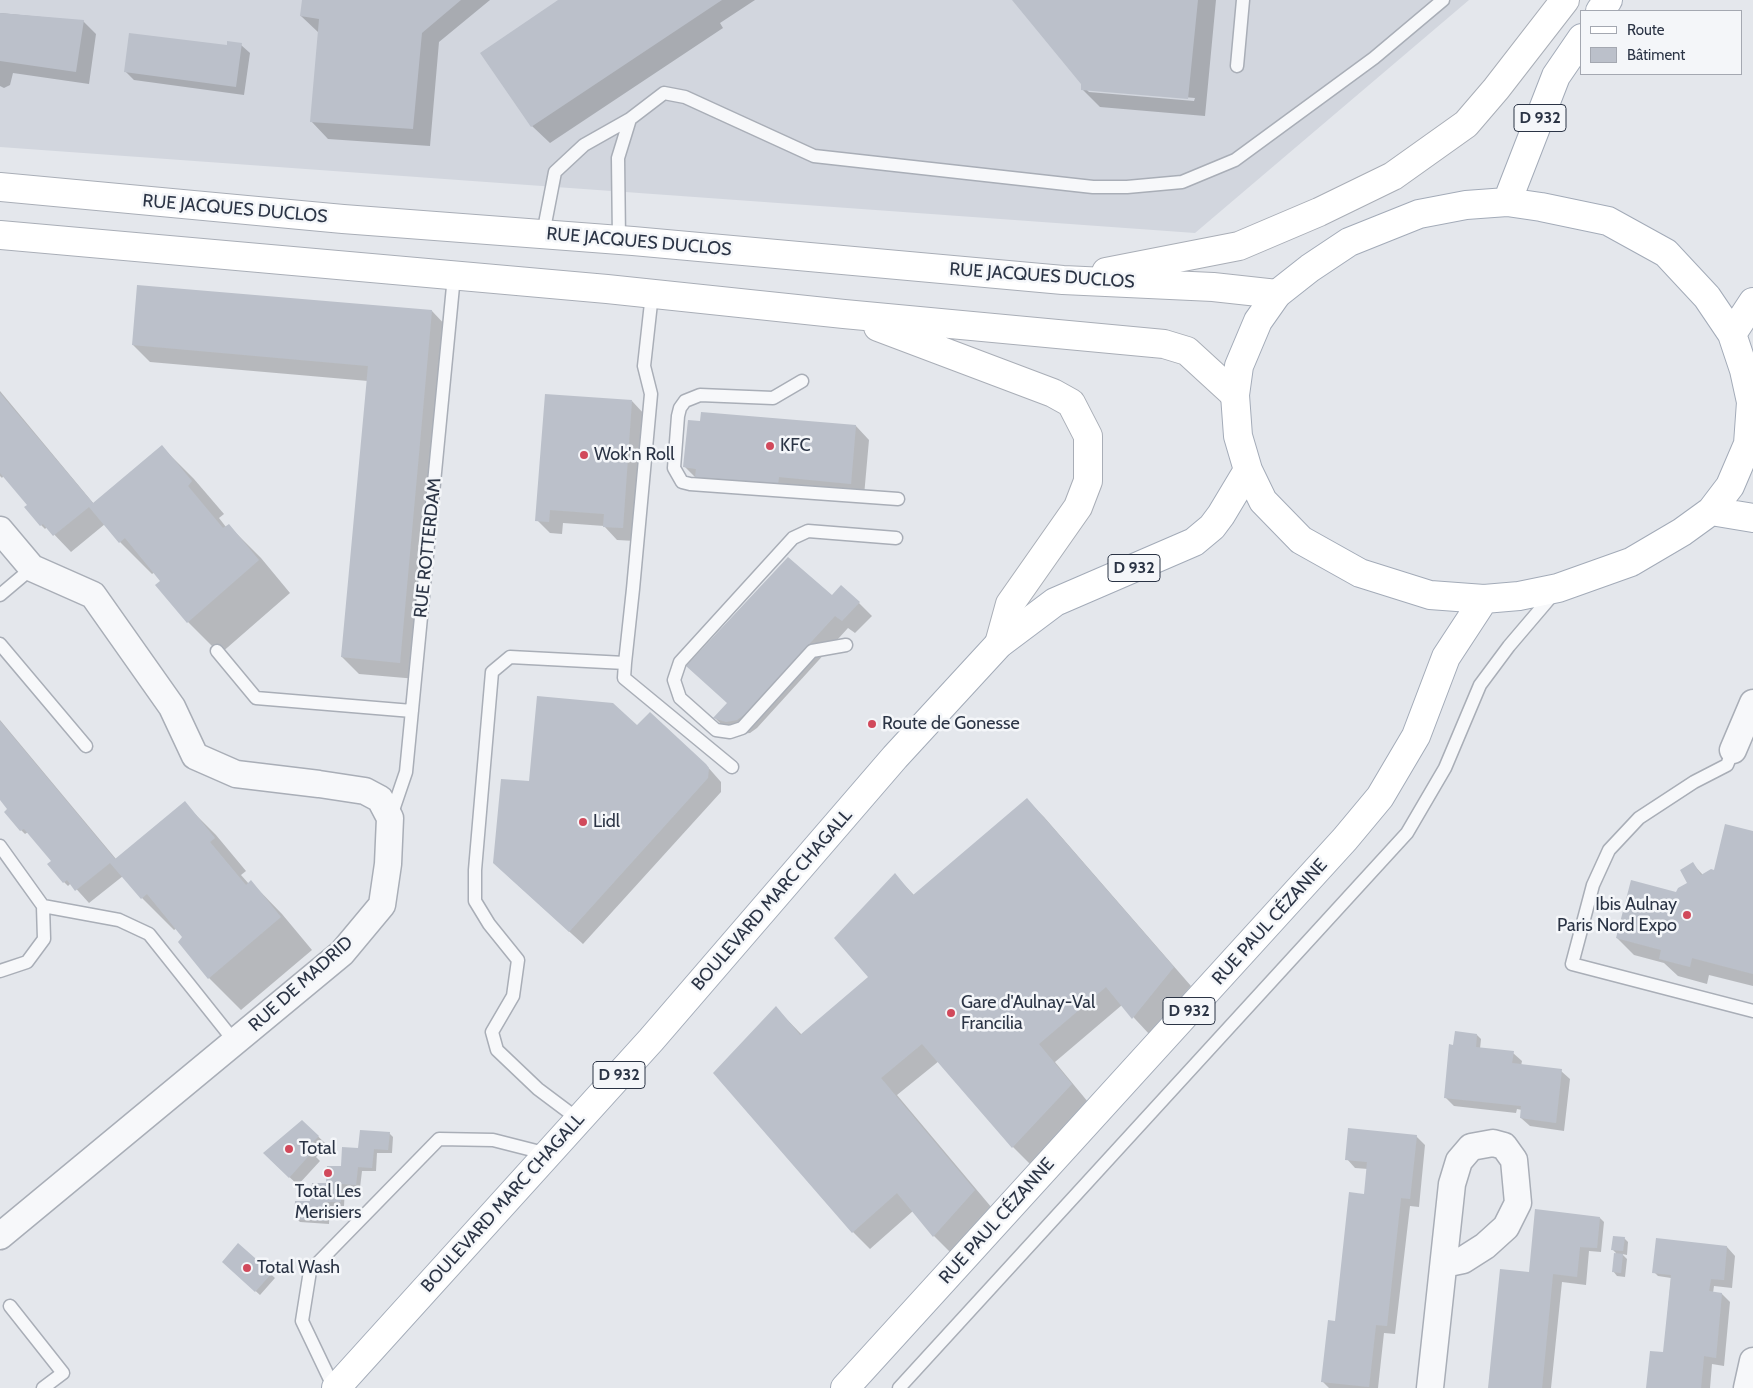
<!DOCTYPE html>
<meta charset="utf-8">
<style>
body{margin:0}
#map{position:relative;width:1753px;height:1388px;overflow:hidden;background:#e4e7ec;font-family:Cabin,sans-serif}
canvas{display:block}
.legend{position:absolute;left:1580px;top:10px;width:162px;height:65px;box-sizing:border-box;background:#f4f6f9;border:1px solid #a4a8b1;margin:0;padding:6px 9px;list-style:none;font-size:15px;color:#2b3445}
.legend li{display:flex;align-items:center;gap:10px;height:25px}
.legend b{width:25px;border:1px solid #a4a8b1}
</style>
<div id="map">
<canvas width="1753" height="1388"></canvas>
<ul class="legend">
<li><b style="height:6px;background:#fff"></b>Route</li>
<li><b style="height:14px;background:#bbc0ca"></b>Bâtiment</li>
</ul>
</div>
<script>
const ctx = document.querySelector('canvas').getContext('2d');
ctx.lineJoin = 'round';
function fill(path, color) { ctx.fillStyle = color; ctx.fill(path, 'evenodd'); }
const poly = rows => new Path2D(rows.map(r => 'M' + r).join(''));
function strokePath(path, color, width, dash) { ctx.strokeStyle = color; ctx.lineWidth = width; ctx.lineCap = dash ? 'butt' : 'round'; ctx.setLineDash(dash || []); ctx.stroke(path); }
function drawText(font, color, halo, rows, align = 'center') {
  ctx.font = font + ' Cabin,sans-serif'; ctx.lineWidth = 5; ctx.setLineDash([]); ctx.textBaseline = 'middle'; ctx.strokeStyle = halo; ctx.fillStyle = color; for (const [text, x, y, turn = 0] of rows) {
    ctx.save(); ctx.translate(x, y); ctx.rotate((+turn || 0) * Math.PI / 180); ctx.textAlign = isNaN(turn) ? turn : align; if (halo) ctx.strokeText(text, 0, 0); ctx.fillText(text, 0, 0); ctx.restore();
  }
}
const built = poly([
 [0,0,1469,0,1195,233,0,147]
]);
const shadow = poly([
 [303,0,490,0,439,42,430,146,328,139,311,121,319,33,301,16],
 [560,0,755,0,720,23,723,28,550,143,532,126],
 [1013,0,1216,0,1205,116,1100,107,1082,89,1082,83],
 [1086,89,1195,98,1194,101,1089,92],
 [0,13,83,21,96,34,89,84,13,73,10,85,4,88,0,86],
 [241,45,250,53,244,95,134,80,125,71],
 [432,311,449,329,417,679,359,674,342,657,368,381,150,362,133,345],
 [0,391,94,504,162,447,194,479,224,514,219,518,226,527,229,526,261,558,290,593,220,654,188,622,162,581,155,572,152,574,120,542,105,524,71,552,47,527,45,529,41,525,30,506,4,475,2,478,0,476],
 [632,401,645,415,635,541,617,540,604,526,563,523,562,534,550,533,537,520],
 [856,426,869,440,864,496,698,480,685,467],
 [832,597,859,603,872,616,855,633,848,628,757,728,750,733,740,734,728,731,715,718],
 [0,720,116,859,184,803,216,835,246,871,241,875,249,884,251,882,282,914,312,950,241,1010,209,978,177,928,174,930,142,898,123,876,89,903,71,883,68,886,64,882,53,861,28,832,25,834,21,830,12,813,0,798],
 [637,727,706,765,721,782,721,792,583,944,508,876,530,783],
 [1027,800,1044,817,1191,986,1150,1035,1122,1005,1055,1062,1088,1102,1030,1164,1013,1147,939,1061,897,1095,992,1208,951,1253,934,1236,913,1211,870,1249,853,1232,715,1073,776,1008,802,1035,870,977,895,875,914,895],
 [1753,832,1753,986,1709,975,1707,984,1678,976,1664,963,1634,955,1617,938,1689,883,1693,864,1703,875,1715,871],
 [1477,1035,1481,1039,1480,1049,1513,1053,1522,1061,1521,1066,1561,1071,1570,1079,1564,1131,1530,1126,1521,1118,1522,1110,1517,1109,1516,1113,1454,1106,1445,1097,1454,1046],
 [302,1121,327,1145,316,1157,320,1161,298,1185,273,1162],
 [389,1133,393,1137,392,1153,377,1153,376,1171,362,1171,360,1188,345,1188,344,1206,330,1206,329,1224,300,1222,296,1218,359,1150],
 [1416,1136,1425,1145,1419,1207,1410,1206,1395,1334,1384,1333,1378,1388,1329,1388,1323,1382,1365,1195,1368,1169,1355,1168,1347,1159],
 [1600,1218,1604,1222,1601,1252,1589,1251,1586,1285,1562,1282,1551,1388,1490,1388,1530,1273],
 [1624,1238,1628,1242,1627,1255,1622,1254,1627,1259,1625,1277,1617,1276,1613,1271,1616,1253,1613,1250],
 [238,1245,275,1278,260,1295,228,1266],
 [1727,1247,1735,1256,1732,1288,1714,1286,1713,1293,1722,1294,1730,1302,1724,1366,1712,1364,1710,1388,1647,1388,1664,1353,1671,1278,1658,1276,1654,1272]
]);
const building = poly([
 [302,0,461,0,422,33,413,129,310,122,319,19,300,16],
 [558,0,722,0,531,127,480,53],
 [1012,0,1198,0,1188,99,1081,90,1081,84],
 [0,13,84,20,76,72,0,61],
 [129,33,227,45,227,41,242,43,236,87,124,72],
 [137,285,432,310,400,663,341,657,368,366,132,345],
 [0,393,93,503,162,445,192,481,188,486,223,528,229,524,259,560,187,623,155,585,160,581,125,538,119,543,89,507,53,536,43,524,40,526,24,507,27,505,0,473],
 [545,394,632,400,623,528,603,527,604,514,550,510,549,522,535,521],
 [701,412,856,425,851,484,779,477,778,485,695,478,696,469,683,467,688,420,700,421],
 [788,557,832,595,841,585,860,602,842,621,835,616,744,715,737,720,726,722,713,718,727,703,686,666],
 [537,696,613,703,637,725,650,712,706,764,709,768,708,778,569,932,493,863,501,779,529,781],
 [0,721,115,859,185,801,215,838,210,842,246,885,251,880,281,917,208,979,178,942,182,937,147,894,141,899,110,863,75,891,67,880,63,883,47,864,51,861,24,829,20,831,4,812,7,809,0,800],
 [1027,798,1174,967,1132,1019,1106,987,1039,1044,1072,1084,1012,1148,922,1044,881,1078,975,1190,933,1237,897,1193,852,1233,713,1073,776,1006,800,1035,868,977,834,938,895,873,913,895],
 [1725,824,1753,831,1753,974,1692,958,1690,967,1659,959,1661,950,1616,938,1631,880,1676,892,1678,888,1687,883,1680,870,1693,862,1701,875,1711,869,1714,870],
 [1455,1031,1477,1034,1476,1047,1514,1051,1512,1063,1562,1069,1556,1123,1520,1118,1521,1106,1444,1098,1449,1044,1453,1045],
 [302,1120,319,1136,308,1147,313,1151,289,1178,263,1153],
 [1348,1128,1417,1135,1410,1199,1401,1198,1387,1326,1376,1325,1369,1387,1321,1382,1328,1320,1335,1321,1349,1192,1364,1194,1367,1162,1345,1160],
 [360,1130,390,1132,388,1150,374,1149,372,1168,358,1167,356,1185,341,1184,341,1202,326,1202,325,1221,294,1219,295,1201,310,1201,312,1183,326,1183,327,1166,341,1166,342,1147,358,1148],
 [1535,1209,1600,1217,1597,1248,1580,1247,1577,1277,1553,1274,1542,1388,1488,1388,1500,1269,1529,1272],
 [1613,1236,1625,1237,1623,1251,1611,1250],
 [1656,1238,1727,1246,1724,1280,1711,1279,1709,1291,1722,1293,1716,1358,1704,1356,1701,1388,1646,1388,1650,1351,1663,1352,1671,1275,1652,1273],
 [238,1243,272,1273,255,1292,222,1262],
 [1614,1253,1623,1254,1621,1273,1612,1272]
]);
const lane = poly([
 [1237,66,1243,0],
 [543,234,555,172,584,145,630,119],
 [619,240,618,158,630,119,664,93,685,97,814,156,1093,187,1127,187,1182,182,1235,160,1374,58,1443,0],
 [652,294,644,366,651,394,633,589,625,663,624,678,732,767],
 [802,381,773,398,700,395,685,401,680,408,678,416,674,468,682,482,690,484,898,499],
 [0,595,32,568],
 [0,644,86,746],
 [846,645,812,651,742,728,730,732,716,730,680,698,674,680,680,662,793,538,808,531,896,538],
 [217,651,256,698,412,711],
 [1733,750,1727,765,1694,782,1639,818,1609,850,1593,885,1572,964,1753,1011],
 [391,816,406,772,454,276],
 [0,846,43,906,119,920,149,934,235,1042],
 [0,971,27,962,44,939,43,906],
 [578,1119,538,1089,497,1050,492,1032,513,996,518,960,489,924,475,901,475,870,492,672,510,657,625,663],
 [10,1306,63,1373,43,1388],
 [334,1388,302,1321,310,1271,439,1139,493,1140,548,1154],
 [899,1388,1407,833,1445,768,1480,685,1509,646,1555,592]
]);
const street = poly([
 [0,530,32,568,93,595,172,707,195,756,236,774,319,784,365,791,380,799,390,818,388,864,382,905,342,953,0,1236],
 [1733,750,1753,703],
 [1430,1388,1452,1184,1459,1161,1471,1147,1493,1143,1504,1146,1514,1160,1518,1203,1506,1227,1485,1246,1463,1260,1444,1264],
 [1747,1388,1753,1361]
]);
const secondary = poly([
 [0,187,343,219,633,241,1063,280,1213,287,1277,294],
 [0,235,607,289,844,314,1164,344,1187,351,1235,395],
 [1106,272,1239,246,1319,212,1393,176,1466,124,1496,89,1565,0],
 [878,327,1053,393,1071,403,1088,436,1088,481,1078,507,1010,604,999,644]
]);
const primary = poly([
 [1600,11,1608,0],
 [1507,202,1541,207,1608,221,1666,253,1707,297,1732,334,1744,370,1751,402,1748,444,1730,486,1711,511,1682,532,1631,562,1558,588,1519,596,1484,599,1430,595,1360,573,1301,540,1263,501,1248,470,1238,436,1235,395,1239,366,1258,321,1277,294,1310,268,1349,242,1419,214,1466,205,1507,202],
 [1507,202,1556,76,1582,38],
 [1732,334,1753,302],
 [1711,511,1753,518],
 [336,1388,651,1040,895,757,999,644,1055,602,1194,542,1212,527,1221,515,1248,470],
 [845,1388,1345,839,1380,797,1416,736,1446,657,1484,599]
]);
const markers = [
 [770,446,5,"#d1495b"],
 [584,455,5,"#d1495b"],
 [872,724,5,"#d1495b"],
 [583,822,5,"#d1495b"],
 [1687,915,5,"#d1495b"],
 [951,1013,5,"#d1495b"],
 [289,1149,5,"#d1495b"],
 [328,1173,5,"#d1495b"],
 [247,1268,5,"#d1495b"]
];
const shields = [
 [1540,118,52],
 [1134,568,52],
 [1189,1011,52],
 [619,1075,52]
];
const shieldNames = [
 ["D 932",1540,118],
 ["D 932",1134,568],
 ["D 932",1189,1011],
 ["D 932",619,1075]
];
const streetNames = [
 ["RUE JACQUES DUCLOS",235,209,5],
 ["RUE JACQUES DUCLOS",639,242,5],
 ["RUE JACQUES DUCLOS",1042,276,4],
 ["RUE ROTTERDAM",428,548,-84],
 ["BOULEVARD MARC CHAGALL",772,900,-49],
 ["RUE PAUL CÉZANNE",1270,922,-48],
 ["RUE DE MADRID",301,984,-42],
 ["BOULEVARD MARC CHAGALL",503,1203,-48],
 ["RUE PAUL CÉZANNE",997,1221,-48]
];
const poiNames = [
 ["KFC",780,446],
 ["Wok'n Roll",594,455],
 ["Route de Gonesse",882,724],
 ["Lidl",593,822],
 ["Ibis Aulnay",1677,905,"right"],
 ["Paris Nord Expo",1677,926,"right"],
 ["Gare d'Aulnay-Val",961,1003],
 ["Francilia",961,1024],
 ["Total",299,1149],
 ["Total Les",328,1192,"center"],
 ["Merisiers",328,1213,"center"],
 ["Total Wash",257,1268]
];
fill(built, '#d2d6de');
fill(shadow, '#0003');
fill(building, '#bbc0ca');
strokePath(lane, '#a9aeb7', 15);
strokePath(street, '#a9aeb7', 29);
strokePath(secondary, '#a9aeb7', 30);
strokePath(primary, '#a3abb8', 30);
strokePath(lane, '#f7f8fa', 12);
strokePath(street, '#f7f8fa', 26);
strokePath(secondary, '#fff', 28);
strokePath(primary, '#fff', 28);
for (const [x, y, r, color] of markers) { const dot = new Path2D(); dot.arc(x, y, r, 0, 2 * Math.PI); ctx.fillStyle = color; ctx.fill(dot); strokePath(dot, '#f4f6f9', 2); }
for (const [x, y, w] of shields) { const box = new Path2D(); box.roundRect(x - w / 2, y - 13.5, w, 27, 4); ctx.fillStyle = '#f4f6f9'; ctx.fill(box); strokePath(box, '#2b3445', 1); }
drawText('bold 16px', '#2b3445', null, shieldNames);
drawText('18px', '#2b3445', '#f4f6f9', streetNames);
drawText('18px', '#2b3445', '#f4f6f9', poiNames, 'left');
</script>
